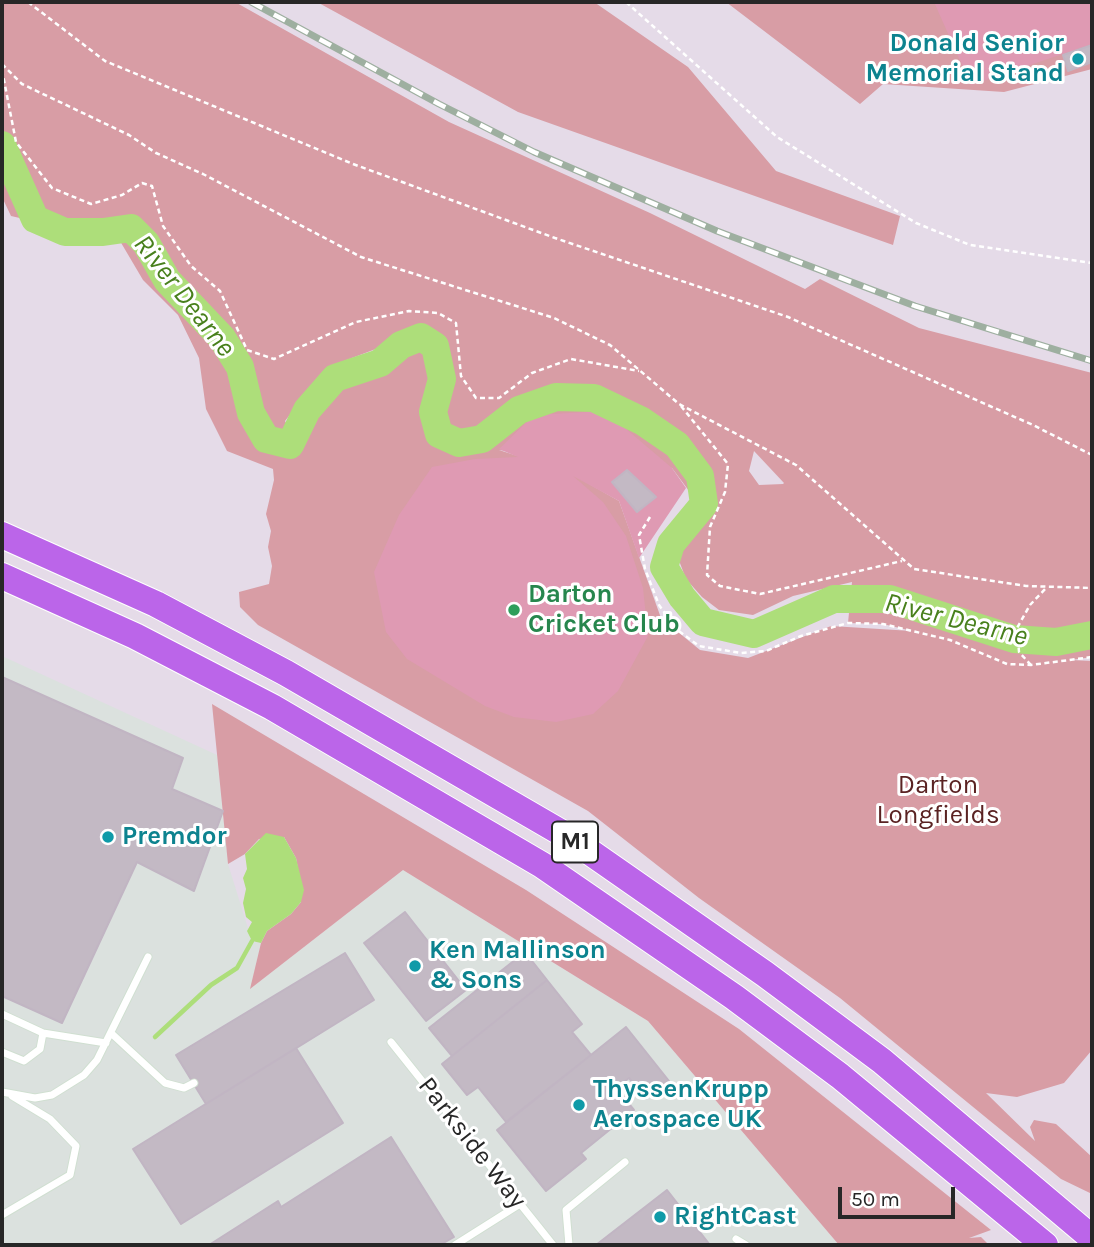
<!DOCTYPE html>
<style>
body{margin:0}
#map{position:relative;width:1094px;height:1247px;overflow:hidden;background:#e5dbe8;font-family:Karla,sans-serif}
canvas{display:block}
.frame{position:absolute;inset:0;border:4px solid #272727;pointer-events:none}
.scale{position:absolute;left:838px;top:1187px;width:117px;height:32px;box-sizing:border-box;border:4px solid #272727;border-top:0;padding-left:9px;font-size:21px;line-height:24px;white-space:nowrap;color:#272727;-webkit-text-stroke:5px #fff;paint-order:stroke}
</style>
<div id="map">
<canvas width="1094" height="1247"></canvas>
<div class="frame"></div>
<div class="scale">50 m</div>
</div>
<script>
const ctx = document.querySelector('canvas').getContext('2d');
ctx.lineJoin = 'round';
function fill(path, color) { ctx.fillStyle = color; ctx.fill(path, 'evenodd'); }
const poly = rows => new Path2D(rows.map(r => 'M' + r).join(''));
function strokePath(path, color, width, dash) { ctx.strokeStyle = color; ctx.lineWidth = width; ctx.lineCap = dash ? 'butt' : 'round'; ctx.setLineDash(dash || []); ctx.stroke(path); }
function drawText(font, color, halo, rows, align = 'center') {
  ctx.font = font + ' Karla,sans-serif'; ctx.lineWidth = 6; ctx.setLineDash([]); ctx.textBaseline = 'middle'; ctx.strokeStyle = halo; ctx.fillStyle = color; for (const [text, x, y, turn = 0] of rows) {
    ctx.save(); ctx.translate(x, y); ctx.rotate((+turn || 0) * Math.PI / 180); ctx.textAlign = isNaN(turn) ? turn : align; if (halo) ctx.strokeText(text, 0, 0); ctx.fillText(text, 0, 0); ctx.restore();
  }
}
const industrial = poly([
 [2,656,217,755,228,864,252,941,261,943,251,988,403,870,648,1021,839,1245,2,1245]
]);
const green = poly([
 [2,2,235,2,449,122,650,213,805,289,820,279,919,328,1092,373,1092,657,1071,660,1092,661,1092,1050,1064,1083,1017,1097,986,1093,1035,1141,1030,1127,1034,1120,1056,1124,1092,1157,1092,1194,1061,1179,840,998,699,898,588,811,258,625,240,607,239,592,269,584,272,566,268,547,271,531,266,514,274,480,273,469,227,451,206,409,199,358,178,315,143,280,120,241,11,216,2,197],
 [397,341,411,348,398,352,367,379,348,382,316,411,298,446,285,421,328,367],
 [499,450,672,468,709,518,688,540,678,558,686,579,702,597,719,610,753,615,793,596,852,582,848,623,883,624,912,631,831,626,748,658,700,650,661,618,619,501,570,473],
 [754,451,784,483,783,484,759,485,749,471],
 [317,2,594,2,688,67,776,171,900,216,893,245,518,112],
 [726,2,1092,2,1092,69,1004,92,883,84,860,104],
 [212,704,526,890,739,1029,991,1230,969,1238,981,1237,989,1245,839,1245,648,1021,403,870,250,989,261,943,267,931,291,914,301,902,299,874,296,858,284,837,259,839,245,854,228,864]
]);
const pitch = poly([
 [934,2,1092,2,1092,44,971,85],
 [605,411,672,468,686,488,639,558,619,501,573,476,603,502,626,536,643,588,648,636,618,691,593,714,556,722,514,717,485,706,407,659,386,632,374,572,399,515,432,467,475,459,518,457,499,449,534,415]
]);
const water = poly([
 [266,833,284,837,296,858,304,890,301,902,291,914,267,931,261,943,252,941,247,931,252,922,246,917,243,903,246,889,243,878,247,869,245,854]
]);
const stream = poly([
 [155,1037,211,985,237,968,252,941]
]);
const river = poly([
 [2,145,35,219,65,232,103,232,131,228,146,243,167,280,222,338,240,367,251,413,266,439,290,445,307,410,335,378,380,363,401,345,421,337,435,346,442,379,433,412,439,434,459,443,482,439,519,410,556,397,594,398,642,421,677,445,700,476,704,504,671,544,664,567,682,597,703,622,754,634,834,599,890,599,1014,639,1056,642,1092,635]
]);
const building = poly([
 [1092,45,1092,62,1068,71,1063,55,1092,45],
 [627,470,656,497,637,512,612,482,627,470],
 [2,677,183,758,172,789,223,811,194,891,137,862,62,1023,2,996,2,677],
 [405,912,466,990,426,1021,364,943,405,912],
 [525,952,547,980,452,1056,429,1028,525,952],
 [345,953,374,1000,206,1104,176,1055,345,953],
 [547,980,582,1024,572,1032,591,1055,506,1122,478,1087,467,1095,442,1064,547,980],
 [626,1027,669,1081,646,1099,629,1078,616,1088,634,1110,581,1153,586,1159,546,1191,497,1130,626,1027],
 [296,1048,343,1123,181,1224,133,1149,296,1048],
 [391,1137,454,1237,440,1245,209,1245,278,1201,281,1207,391,1137],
 [667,1190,710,1245,596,1245,667,1190]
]);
const path = poly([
 [28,2,105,61,353,164,555,238,788,317,1033,425,1092,455],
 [626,2,777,137,916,223,970,245,1092,263],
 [2,64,22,84,129,135,156,153,203,174,361,257,554,318,610,345,679,404,796,465,914,569,1026,586,1092,588],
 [2,70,16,142,52,188,91,204,122,195,142,183,152,186,163,226,191,266,220,291,247,350,274,359,356,322,409,311,438,313,456,323,461,376,476,398,499,398,532,373,571,359,639,371],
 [681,406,728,464,725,492,710,527,707,575,720,586,760,594,902,561],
 [650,517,639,535,645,569,659,605,676,629,699,646,741,653,766,651,801,636,848,623,883,624,950,640,1007,664,1031,665,1092,657],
 [1031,665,1019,652,1017,628,1030,605,1047,587]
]);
const service = poly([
 [2,1014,43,1033,106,1043],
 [111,1033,165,1083,184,1088,194,1083],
 [391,1042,553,1245],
 [2,1052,24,1061,40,1049,43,1033],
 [2,1092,35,1098,52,1095,84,1075,97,1060,148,957],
 [2,1215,70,1175,76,1146,50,1119,12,1096],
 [736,1239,746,1245],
 [455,1245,520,1204],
 [569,1245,566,1210,625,1162]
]);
const motorway = poly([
 [2,535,156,604,286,673,567,836,765,974,882,1061,1092,1238],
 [2,576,135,636,272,707,542,865,734,997,840,1076,1045,1245]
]);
const rail = poly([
 [251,2,439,104,534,152,717,231,915,306,1092,361]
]);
const markers = [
 [1078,59,7,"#0f9aa8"],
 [514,610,7,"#2e9e5b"],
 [108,837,7,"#0f9aa8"],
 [415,966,7,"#0f9aa8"],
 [579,1105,7,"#0f9aa8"],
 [660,1217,7,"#0f9aa8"]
];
const shields = [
 [575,842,46]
];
const shieldNames = [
 ["M1",575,842]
];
const cultureNames = [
 ["Donald Senior",1064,44,"right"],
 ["Memorial Stand",1064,74,"right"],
 ["Premdor",122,837],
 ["Ken Mallinson",429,951],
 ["& Sons",429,981],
 ["ThyssenKrupp",593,1090],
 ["Aerospace UK",593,1120],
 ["RightCast",674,1217]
];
const leisureNames = [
 ["Darton",528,595],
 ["Cricket Club",528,625]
];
const parkNames = [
 ["Darton",938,786],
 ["Longfields",938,816]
];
const streetNames = [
 ["Parkside Way",472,1143,52]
];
const waterNames = [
 ["River Dearne",184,296,52],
 ["River Dearne",956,620,14]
];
fill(industrial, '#dbe1de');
fill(green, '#d89da5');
fill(pitch, '#df9ab3');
fill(water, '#adde7a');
strokePath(stream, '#adde7a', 4.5);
strokePath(river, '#adde7a', 28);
fill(building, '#c3b9c4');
strokePath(building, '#c1b5c3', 2);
strokePath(service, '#d0dfd1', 9);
strokePath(motorway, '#fff', 28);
strokePath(path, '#fff', 2.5, [5, 3.5]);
strokePath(service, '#fff', 7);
strokePath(motorway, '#bb65e9', 26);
strokePath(rail, '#9eafa0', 7);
strokePath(rail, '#fff', 4.5, [13]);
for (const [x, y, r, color] of markers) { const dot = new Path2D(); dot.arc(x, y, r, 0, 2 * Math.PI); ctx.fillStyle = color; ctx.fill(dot); strokePath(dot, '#fff', 2.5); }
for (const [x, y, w] of shields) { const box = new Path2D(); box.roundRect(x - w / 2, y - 20.5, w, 41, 5); ctx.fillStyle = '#fff'; ctx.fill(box); strokePath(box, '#272727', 2); }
drawText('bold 24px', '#272727', null, shieldNames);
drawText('bold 26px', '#0d838f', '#fff', cultureNames, 'left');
drawText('bold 26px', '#27864d', '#fff', leisureNames, 'left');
drawText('26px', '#5a2222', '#fff', parkNames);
drawText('26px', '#272727', '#fff', streetNames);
drawText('italic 28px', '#48801c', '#fff', waterNames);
</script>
